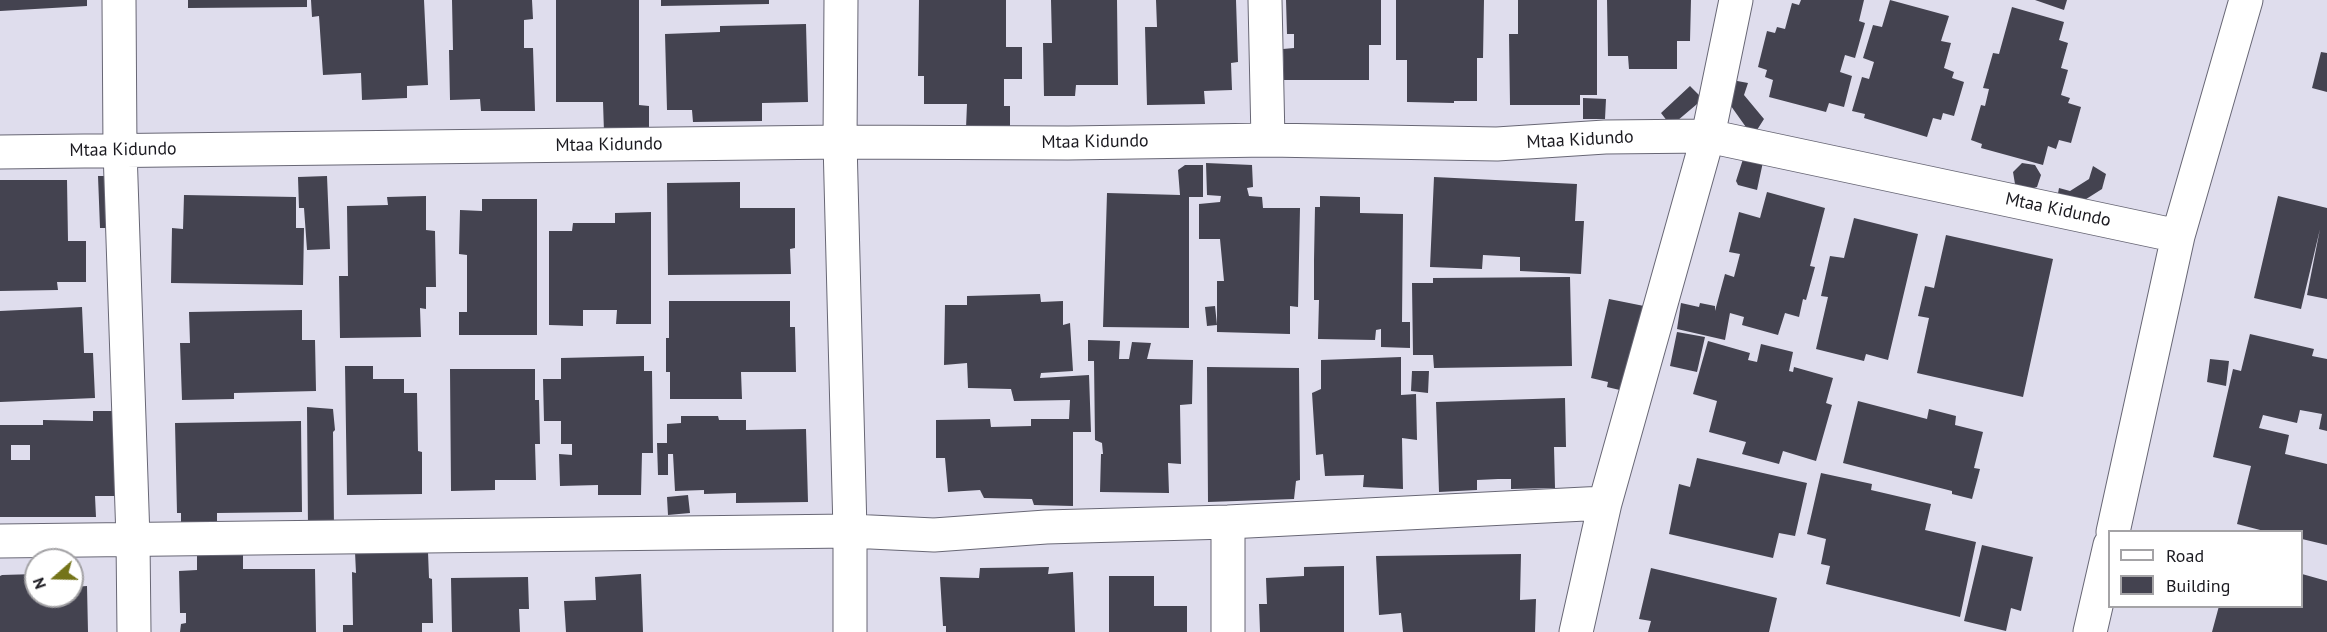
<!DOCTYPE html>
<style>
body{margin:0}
#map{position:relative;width:2327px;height:632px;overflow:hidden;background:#dfdded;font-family:"PT Sans",sans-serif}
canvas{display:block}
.legend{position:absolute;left:2108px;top:530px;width:195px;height:78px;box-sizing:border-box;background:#fff;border:2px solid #a4a3a6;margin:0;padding:8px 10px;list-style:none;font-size:18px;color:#1b1a20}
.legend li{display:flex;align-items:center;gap:12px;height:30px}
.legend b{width:30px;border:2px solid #a4a3a6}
.north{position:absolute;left:24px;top:548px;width:60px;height:60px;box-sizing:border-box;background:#fff;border:2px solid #a4a3a6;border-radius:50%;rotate:250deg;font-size:16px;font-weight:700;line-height:24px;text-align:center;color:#1b1a20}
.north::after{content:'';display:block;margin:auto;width:21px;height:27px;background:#747419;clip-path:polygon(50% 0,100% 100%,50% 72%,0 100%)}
</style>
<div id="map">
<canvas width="2327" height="632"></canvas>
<ul class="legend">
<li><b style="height:8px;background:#fff"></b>Road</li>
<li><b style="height:16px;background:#444350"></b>Building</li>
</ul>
<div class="north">N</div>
</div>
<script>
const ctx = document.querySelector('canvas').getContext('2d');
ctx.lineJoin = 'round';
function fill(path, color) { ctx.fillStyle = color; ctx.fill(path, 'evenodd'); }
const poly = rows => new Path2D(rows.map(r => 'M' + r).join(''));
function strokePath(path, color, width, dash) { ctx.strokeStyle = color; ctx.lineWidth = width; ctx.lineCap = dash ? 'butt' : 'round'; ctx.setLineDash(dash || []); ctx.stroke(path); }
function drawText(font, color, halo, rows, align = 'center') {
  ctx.font = font + ' "PT Sans",sans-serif'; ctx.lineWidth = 6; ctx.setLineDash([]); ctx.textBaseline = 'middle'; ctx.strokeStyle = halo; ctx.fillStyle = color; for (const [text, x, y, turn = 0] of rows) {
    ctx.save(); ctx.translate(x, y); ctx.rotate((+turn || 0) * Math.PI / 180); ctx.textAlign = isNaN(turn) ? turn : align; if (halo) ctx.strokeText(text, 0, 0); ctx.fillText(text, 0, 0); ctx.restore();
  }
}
const building = poly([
 [0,0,87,0,87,6,0,11],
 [188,0,307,0,307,7,188,8],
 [311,0,424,0,428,85,407,86,407,98,362,100,361,73,323,75,319,16,312,17],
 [452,0,532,0,533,19,524,20,524,48,533,48,535,111,481,111,480,99,450,100,449,50,453,50],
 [556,0,639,0,639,105,649,106,649,133,604,132,603,102,556,102],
 [661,0,769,0,769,4,661,6],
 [919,0,1006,0,1006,47,1022,47,1022,79,1004,79,1004,106,1010,106,1010,129,966,128,967,104,924,104,924,76,918,76],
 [1051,0,1117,0,1118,85,1076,85,1075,96,1044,96,1043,43,1052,43],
 [1156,0,1236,0,1238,62,1231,63,1232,90,1204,91,1205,104,1147,105,1145,27,1157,27],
 [1286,0,1381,0,1381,45,1369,45,1369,80,1284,80,1283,49,1294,48,1294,34,1287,34],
 [1396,0,1484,0,1483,58,1477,58,1477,101,1454,101,1454,103,1407,102,1407,60,1396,60],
 [1518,0,1597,0,1597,95,1580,95,1580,105,1510,105,1509,34,1518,34],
 [1607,0,1691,0,1690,41,1677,41,1677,69,1629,69,1628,56,1608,56],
 [1801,0,1864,0,1859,21,1865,23,1855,58,1845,55,1840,72,1852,76,1844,107,1829,103,1826,112,1769,97,1773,80,1765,77,1767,70,1758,67,1767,31,1775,33,1777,27,1785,29,1792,3,1799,5],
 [1890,0,1949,16,1941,41,1951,43,1944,68,1954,72,1952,78,1964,82,1954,116,1943,113,1941,120,1933,118,1927,137,1864,118,1865,114,1852,111,1862,77,1869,79,1874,62,1863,58,1873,25,1882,27],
 [2035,0,2067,0,2064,10],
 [2012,7,2064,22,2059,40,2068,43,2061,68,2068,70,2061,95,2070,98,2068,103,2081,107,2071,143,2059,140,2056,149,2048,146,2043,165,1981,148,1982,144,1971,140,1981,105,1985,106,1989,89,1983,88,1993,53,1999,54],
 [806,24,808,102,762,103,762,121,693,122,692,110,667,110,665,34,720,32,720,26],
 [2321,52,2327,53,2327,92,2312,88],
 [1732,80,1748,83,1744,95,1764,119,1757,130,1748,130,1726,99],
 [1690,86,1703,99,1671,126,1661,113],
 [1583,98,1606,99,1605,119,1583,119],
 [1744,156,1763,162,1757,190,1738,185,1736,181],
 [1206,163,1252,165,1253,187,1247,188,1249,196,1262,197,1263,208,1300,208,1298,307,1290,306,1290,334,1217,332,1217,325,1207,326,1205,307,1215,306,1217,325,1217,281,1224,281,1220,239,1199,239,1199,204,1220,202,1221,196,1207,195],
 [2022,163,2035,165,2041,175,2037,187,2025,191,2015,184,2013,172],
 [1185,165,1203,165,1203,197,1189,197,1189,328,1103,327,1107,193,1180,195,1178,170],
 [2093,166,2106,174,2102,189,2072,208,2056,204,2059,188,2070,191,2089,179],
 [98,176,116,176,118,228,100,228],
 [327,176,330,249,307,250,304,208,299,208,298,177],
 [1434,177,1577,184,1575,221,1584,221,1581,274,1520,271,1520,257,1483,255,1482,269,1430,267],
 [0,180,67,180,68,241,86,241,86,282,57,282,58,290,0,291],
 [740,182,740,208,795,208,795,248,790,249,791,274,668,275,667,183],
 [1767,192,1825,208,1810,266,1815,267,1806,300,1803,299,1799,317,1785,313,1778,335,1742,325,1744,317,1730,313,1725,340,1677,329,1681,303,1699,307,1700,303,1715,306,1715,311,1725,274,1734,277,1740,254,1729,252,1739,212,1760,218],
 [184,195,296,197,296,228,304,228,303,285,171,283,172,228,183,229],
 [426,196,426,230,435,231,436,287,426,287,426,309,420,308,421,337,340,338,339,276,348,276,347,206,388,205,387,197],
 [1320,196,1360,197,1360,213,1403,214,1402,322,1410,322,1410,348,1381,347,1381,329,1376,330,1375,340,1318,339,1319,300,1314,300,1314,260,1315,207,1320,207],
 [2278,196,2327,208,2327,299,2307,295,2320,229,2301,309,2254,298],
 [482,199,537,199,537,335,459,335,459,312,467,312,467,255,459,254,460,210,482,211],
 [651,212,651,324,616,324,617,310,583,310,583,326,549,325,549,231,572,231,573,223,615,223,615,213],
 [1854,218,1918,234,1888,360,1866,354,1864,361,1816,349,1828,297,1821,296,1830,256,1844,258],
 [1946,235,2053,259,2023,397,1917,373,1929,318,1918,316,1925,286,1934,288],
 [1570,277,1572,366,1434,368,1433,355,1413,355,1412,283,1433,283,1433,278],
 [1040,294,1041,302,1063,301,1063,325,1070,323,1073,371,1041,373,1040,378,1089,375,1091,432,1073,432,1073,506,1034,505,1032,499,984,498,980,490,948,492,945,458,936,458,936,420,990,419,991,427,1031,426,1031,419,1069,419,1070,400,1014,401,1011,389,968,388,967,363,944,365,945,305,967,305,967,296],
 [1609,299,1644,306,1624,391,1607,387,1608,382,1591,378],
 [669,301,790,301,790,327,795,327,796,372,741,372,742,399,670,399,670,372,666,372,666,338,669,338],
 [82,307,84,353,93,353,95,398,0,402,0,311],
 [302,310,302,340,315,340,316,391,234,393,234,399,182,400,180,343,190,343,189,312],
 [1677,332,1705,337,1697,372,1670,366],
 [2250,334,2314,349,2312,356,2327,359,2327,431,2319,429,2322,414,2300,410,2297,423,2263,415,2259,428,2289,435,2285,454,2327,464,2327,545,2302,539,2302,532,2268,532,2237,524,2251,466,2213,457,2233,369,2241,371],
 [1088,340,1120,341,1119,359,1129,359,1132,342,1151,343,1147,359,1193,360,1192,404,1180,405,1181,464,1168,463,1169,493,1100,492,1101,454,1103,454,1102,443,1095,440,1094,361,1088,361],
 [1708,341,1750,353,1748,360,1757,362,1761,344,1793,352,1789,371,1793,372,1794,367,1833,378,1826,403,1832,405,1816,461,1783,451,1779,464,1742,454,1746,442,1709,432,1717,401,1693,394],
 [644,356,644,371,652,371,653,453,642,453,641,495,598,495,598,485,560,486,559,454,572,455,572,444,561,444,561,421,544,421,543,379,561,379,561,358],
 [1401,357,1401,395,1416,394,1417,440,1402,438,1403,489,1363,487,1364,475,1325,476,1323,454,1316,455,1312,393,1321,389,1321,360],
 [2210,359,2229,361,2226,386,2207,382],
 [345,366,373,366,373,379,404,379,404,393,417,393,418,451,422,452,422,494,347,495],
 [1207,367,1299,368,1300,480,1296,481,1294,499,1208,502],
 [450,369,535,369,535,400,539,400,540,444,535,444,536,480,495,480,495,490,451,491],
 [1412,371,1429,371,1428,393,1411,391],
 [1565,398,1566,447,1554,447,1555,488,1511,489,1511,479,1498,479,1477,480,1477,490,1439,492,1436,402],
 [1858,401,1927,419,1929,409,1956,416,1955,425,1983,432,1974,468,1980,469,1972,499,1952,494,1952,491,1843,463],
 [307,407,333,409,335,430,333,432,334,528,308,528],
 [93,411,119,411,120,496,95,496,96,517,0,517,0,425,43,425,43,420,93,421],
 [11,445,30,445,30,460,11,460],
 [681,416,718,416,719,420,746,420,746,430,806,429,808,502,736,503,736,493,704,494,704,490,675,491,673,454,668,454,668,475,658,475,657,443,667,443,667,424,681,423],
 [301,421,302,512,217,513,217,528,181,529,181,513,177,513,175,423],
 [1697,458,1807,483,1795,536,1779,533,1773,558,1669,534,1679,484,1690,487],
 [1821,473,1872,484,1871,490,1931,504,1925,530,1976,542,1960,617,1826,584,1830,566,1821,564,1826,539,1807,534],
 [688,495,690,513,668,515,667,497],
 [1982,545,2033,557,2021,611,2011,608,2006,631,1964,621],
 [355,552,428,552,429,578,432,579,433,623,422,623,422,632,343,632,343,625,353,625,352,572,356,573],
 [197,553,243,553,243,569,315,569,316,632,180,632,181,624,186,623,186,613,180,613,179,571,197,570],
 [1521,554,1520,600,1536,599,1535,632,1403,632,1401,613,1379,615,1376,556],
 [1344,566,1344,632,1260,632,1259,604,1267,604,1266,578,1304,576,1304,567],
 [1049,567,1048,574,1073,572,1075,632,946,632,946,626,943,626,940,577,979,578,980,568],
 [1651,568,1777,598,1769,632,1648,632,1651,621,1639,619],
 [36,574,36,596,72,596,72,587,87,586,88,632,0,632,0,576,2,575],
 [641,574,643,632,566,632,564,601,596,600,595,577],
 [2302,574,2327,581,2327,632,2212,632,2219,606,2302,606],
 [1109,576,1154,576,1154,606,1187,606,1187,632,1109,632],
 [528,577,529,609,519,609,520,632,452,632,451,578]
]);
const minor = poly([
 [119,0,120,150,133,539,134,632],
 [841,0,840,142,850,531,850,632],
 [1265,0,1268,140],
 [0,152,840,142,1068,143,1268,140,1497,144,1605,137,1708,136,2178,236],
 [2113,532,2178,236,2246,0],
 [0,541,850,531,934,535,1046,527,1228,522,1605,503],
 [1228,632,1228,522],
 [1576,632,1605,503,1708,136,1736,0],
 [2090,632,2110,545]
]);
const streetNames = [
 ["Mtaa Kidundo",1580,140,-3],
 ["Mtaa Kidundo",1095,142,-1],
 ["Mtaa Kidundo",609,145,-1],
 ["Mtaa Kidundo",123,150,-1],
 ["Mtaa Kidundo",2058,210,12]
];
fill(building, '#444350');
strokePath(minor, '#686775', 35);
strokePath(minor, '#fff', 33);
drawText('18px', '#1b1a20', '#fff', streetNames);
</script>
